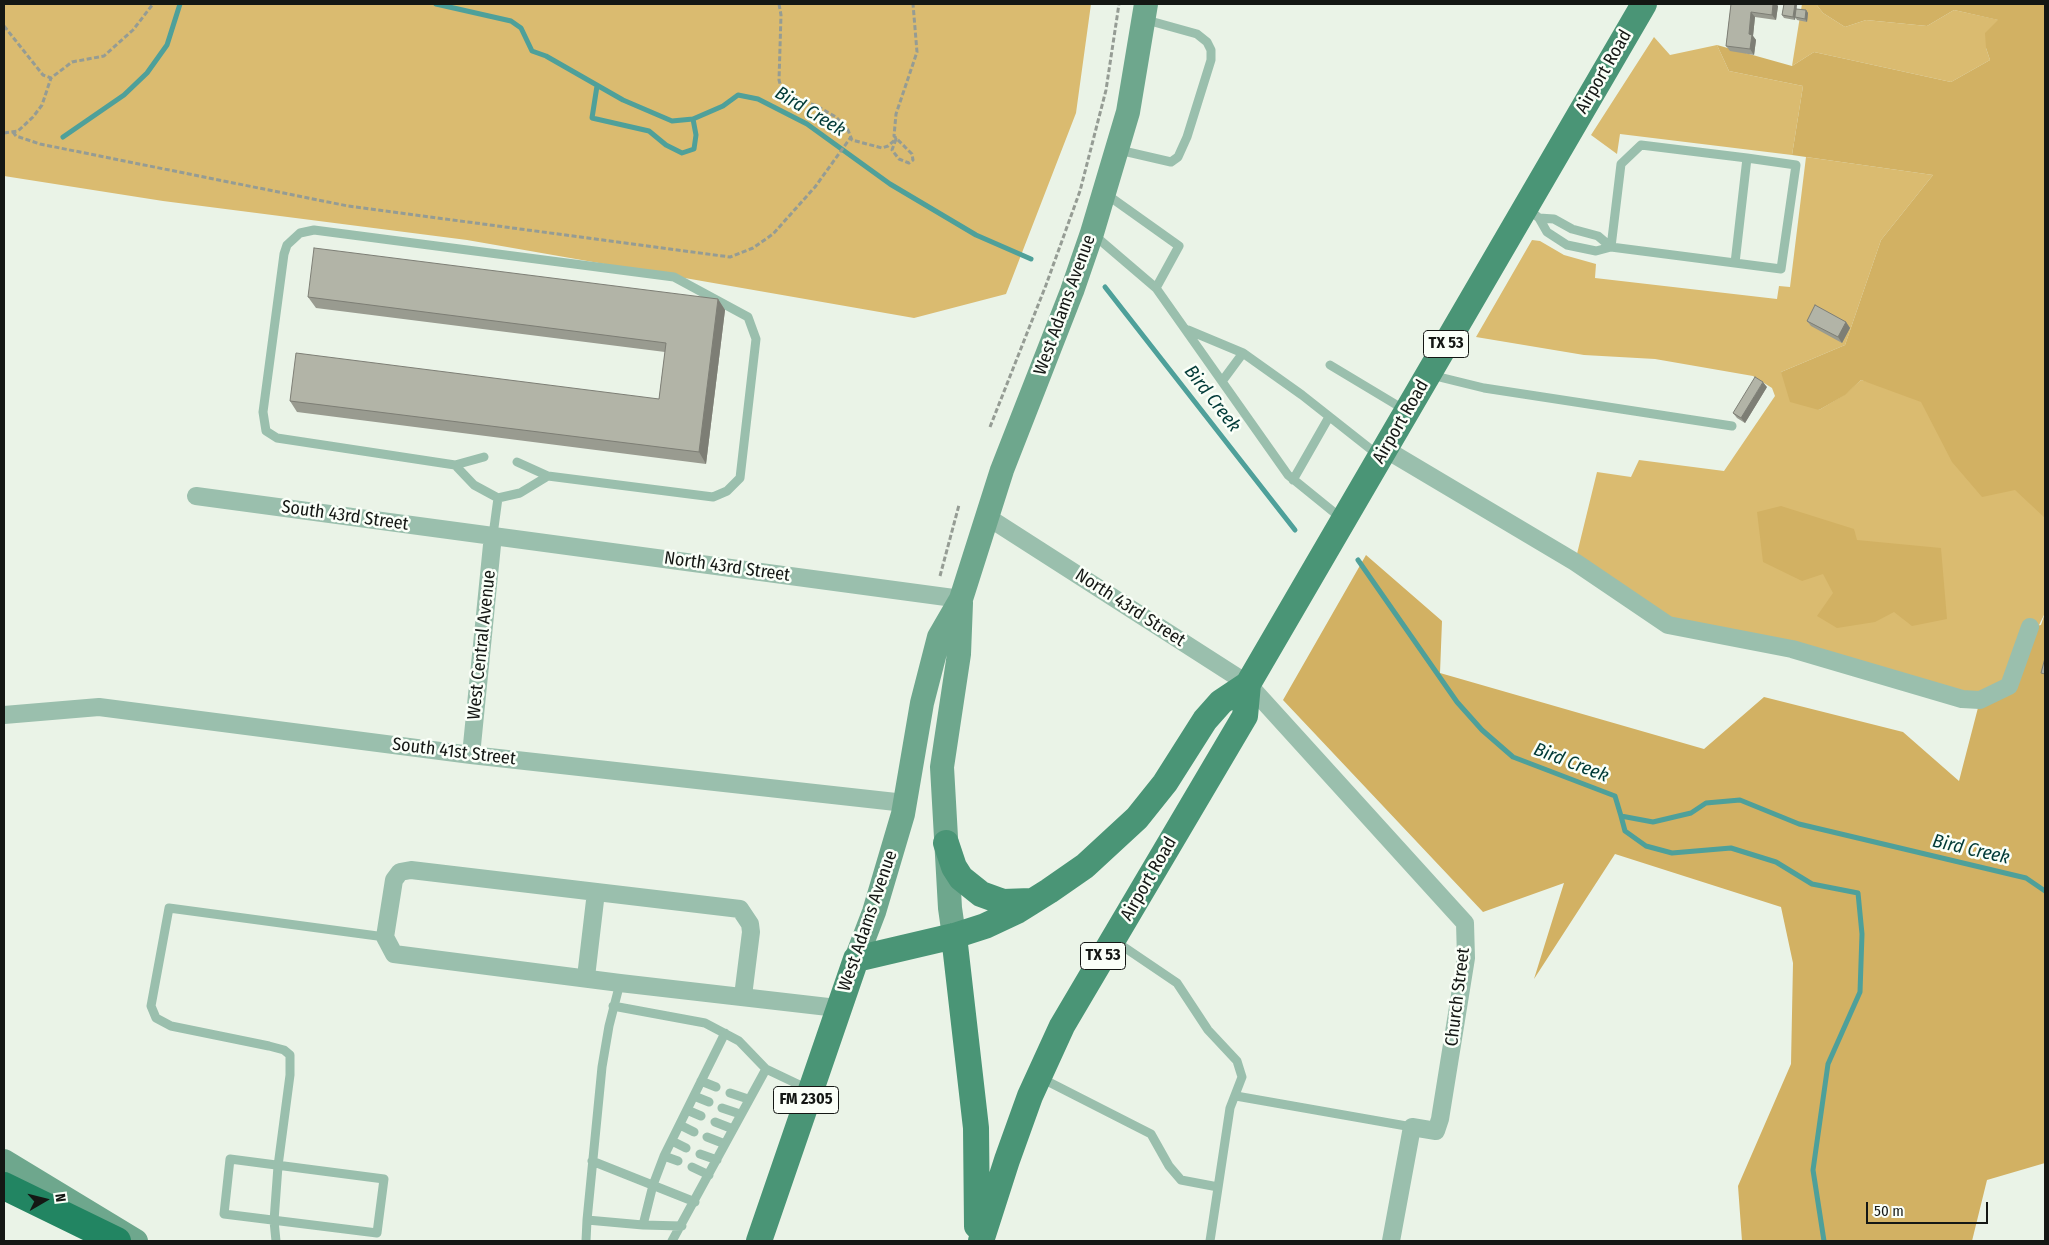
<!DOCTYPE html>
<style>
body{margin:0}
#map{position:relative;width:2049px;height:1245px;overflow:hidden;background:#eaf3e7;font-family:"Fira Sans Condensed",sans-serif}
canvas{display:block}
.frame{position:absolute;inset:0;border:5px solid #141714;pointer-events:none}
.north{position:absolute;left:20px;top:1175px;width:50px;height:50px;-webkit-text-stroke:4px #fafff8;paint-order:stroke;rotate:82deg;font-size:14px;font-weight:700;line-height:20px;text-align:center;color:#141714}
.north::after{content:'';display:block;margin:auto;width:18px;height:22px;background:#141714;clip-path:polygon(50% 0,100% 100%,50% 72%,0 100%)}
.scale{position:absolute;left:1866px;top:1202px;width:122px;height:22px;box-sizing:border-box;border:2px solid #141714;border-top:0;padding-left:6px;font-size:15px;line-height:18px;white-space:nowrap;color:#141714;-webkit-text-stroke:4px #fafff8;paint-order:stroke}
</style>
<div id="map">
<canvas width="2049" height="1245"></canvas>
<div class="frame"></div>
<div class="north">N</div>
<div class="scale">50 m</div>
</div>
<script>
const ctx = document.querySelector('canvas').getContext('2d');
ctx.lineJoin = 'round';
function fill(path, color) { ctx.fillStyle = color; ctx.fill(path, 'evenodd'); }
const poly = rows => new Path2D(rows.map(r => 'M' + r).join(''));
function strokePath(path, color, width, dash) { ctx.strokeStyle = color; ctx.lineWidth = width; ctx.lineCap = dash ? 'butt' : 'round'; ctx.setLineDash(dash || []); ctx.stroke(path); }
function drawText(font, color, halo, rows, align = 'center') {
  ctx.font = font + ' "Fira Sans Condensed",sans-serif'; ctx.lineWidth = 5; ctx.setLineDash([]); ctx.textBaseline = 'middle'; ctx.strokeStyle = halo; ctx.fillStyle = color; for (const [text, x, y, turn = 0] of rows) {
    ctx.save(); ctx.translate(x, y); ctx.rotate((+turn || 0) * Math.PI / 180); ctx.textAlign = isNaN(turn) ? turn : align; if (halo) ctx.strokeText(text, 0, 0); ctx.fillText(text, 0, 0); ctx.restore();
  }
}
const green = poly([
 [4,4,1091,4,1076,113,1006,294,914,318,467,240,163,201,4,176],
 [1802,4,1816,4,1823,13,1845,27,1866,20,1927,26,1954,10,1999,20,1986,48,1990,60,1951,82,1814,52,1792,66],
 [1654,37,1670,55,1717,45,1729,71,1803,86,1792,155,1620,134,1617,154,1591,135],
 [1806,157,1933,175,1881,240,1845,345,1781,372,1819,410,1844,395,1861,380,2045,427,2045,613,2009,686,1980,700,1668,625,1575,562,1597,472,1631,477,1639,460,1724,471,1775,396,1772,388,1753,376,1655,359,1584,355,1476,337,1532,240,1540,241,1564,255,1596,264,1595,278,1777,299,1779,286,1790,287]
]);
const forest = poly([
 [1816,4,2045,4,2045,518,2015,490,1982,497,1952,462,1921,402,1861,380,1845,395,1819,410,1790,402,1781,372,1845,345,1881,240,1933,175,1792,155,1803,86,1729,71,1717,45,1792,66,1814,52,1951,82,1990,60,1986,48,1985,33,1998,20,1954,10,1927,26,1866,20,1845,27,1823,13],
 [1781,506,1854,529,1857,540,1941,548,1947,619,1912,626,1894,612,1875,622,1837,628,1817,616,1833,593,1823,574,1802,581,1763,562,1757,512],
 [1366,555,1442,621,1440,673,1704,749,1764,697,1903,732,1959,781,1980,700,2009,686,2030,627,2041,625,2045,613,2045,1163,1987,1180,1972,1241,1742,1241,1738,1186,1791,1064,1793,963,1781,907,1615,854,1534,979,1564,883,1483,912,1283,700]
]);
const stream = poly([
 [436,4,511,21,521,28,532,51,546,56,623,100,672,121,693,119,723,106,738,95,758,99,807,124,890,184,976,235,1031,259],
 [597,86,592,118,649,131,666,145,682,153,694,149,696,135,693,119],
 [63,137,124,95,147,73,167,45,180,4],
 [1105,287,1295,530],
 [1358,560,1457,702,1482,730,1513,757,1615,796,1621,816,1653,822,1691,813,1706,803,1740,800,1799,824,2026,878,2045,891],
 [1621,816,1625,831,1646,846,1672,853,1731,848,1776,862,1812,884,1858,893,1862,934,1860,992,1828,1064,1813,1170,1824,1241]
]);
const path = poly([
 [779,4,781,15,779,80,782,91,791,99,815,105,836,117,848,130,852,140,882,148,888,146,896,139,892,150,899,159,909,163,913,160,912,154,894,136,896,114,917,52,913,4],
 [4,26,43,75,51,78,72,62,104,56,133,30,153,4],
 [13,132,16,136,40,144,348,206,730,257,753,248,773,234,815,187,851,137],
 [4,133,18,131,33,117,42,105,51,78],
 [990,427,1046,285,1080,191,1106,90,1119,4],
 [940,576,959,505]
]);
const service = poly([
 [1119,150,1171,162,1178,157,1187,137,1211,60,1211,50,1207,42,1197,34,1143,19],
 [1106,194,1179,246,1156,288,1288,475,1341,518],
 [1528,209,1539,218,1547,232,1567,245,1596,251,1611,247,1735,263,1747,158,1641,145,1621,164,1611,247],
 [1539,218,1554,219,1572,229,1598,236,1611,247],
 [1094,235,1156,288],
 [1735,263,1781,269,1796,165,1747,158],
 [1188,330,1243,353,1302,395,1378,455],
 [1330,365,1405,410],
 [1431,375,1484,388,1732,426],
 [1223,380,1243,353],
 [517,462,548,476],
 [455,465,484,457],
 [1293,480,1329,417],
 [493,535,498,498,520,493,548,476,713,497,727,491,740,478,756,339,748,317,674,277,314,230,300,233,287,245,284,254,263,412,266,431,277,438,455,465,474,485,498,498],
 [1115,941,1177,983,1208,1030,1237,1061,1242,1077,1230,1108,1210,1241],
 [613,1006,705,1023,739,1041,766,1069,808,1089],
 [1041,1078,1151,1134,1169,1166,1181,1180,1218,1187],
 [701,1081,716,1087],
 [730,1093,748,1099],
 [694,1096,709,1102],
 [1236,1096,1412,1127],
 [722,1108,740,1114],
 [687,1110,701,1116],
 [715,1122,733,1129],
 [680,1125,694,1132],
 [707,1137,725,1144],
 [672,1141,686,1148],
 [700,1154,717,1160],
 [664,1156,678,1161],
 [230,1159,384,1179,377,1233,224,1214,230,1159],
 [592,1161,695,1202],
 [692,1167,709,1175],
 [587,1220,602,1067,609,1026,620,983],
 [643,1225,653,1185,664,1156,725,1033],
 [276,1241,274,1221,278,1166,290,1075,290,1055,284,1050,269,1046,171,1026,156,1018,151,1006,169,908,385,937],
 [586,1241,587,1220,643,1225,682,1226],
 [672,1241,766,1069]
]);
const minor = poly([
 [1385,449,1575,562,1668,625,1792,649,1962,699,1980,700,2009,686,2030,627],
 [196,496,961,599],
 [986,516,1248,684,1465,923,1466,958,1440,1119,1436,1131,1412,1127,1391,1241],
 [4,715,99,707,471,755,905,803],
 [471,755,493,535],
 [586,977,596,892],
 [743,996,751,932,750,924,740,909,411,870,400,872,394,880,385,937,394,954,620,983,837,1008]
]);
const secondary = poly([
 [954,936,950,908,942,767,959,654,961,603],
 [856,959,874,912,903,814,922,703,939,637,961,599,1002,470,1072,291,1092,233,1128,112,1146,4],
 [4,1161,136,1241]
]);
const primary = poly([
 [946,843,954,867,961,878,981,894,1003,902,1031,901],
 [954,936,976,1128,977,1226],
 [759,1241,856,959,954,936,985,926,1017,911,1049,891,1085,866,1137,818,1165,783,1205,720,1221,702,1248,684],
 [981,1241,1007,1160,1030,1096,1062,1026,1245,716,1248,684,1644,4]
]);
const motorway = poly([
 [4,1186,117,1241]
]);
const wall = poly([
 [1731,4,1776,4,1778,6,1776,20,1755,17,1753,36,1756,40,1754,55,1730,51,1726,46],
 [1784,4,1797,4,1795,20,1784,18,1782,15],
 [1806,10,1808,13,1807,22,1797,20,1795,17],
 [308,297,718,299,725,310,706,464,297,412,290,401,659,399,665,352,316,308],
 [1807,321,1846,322,1850,328,1842,343,1811,326],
 [1767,387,1745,423,1737,418,1733,413]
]);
const shadedWall = poly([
 [1773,4,1776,4,1778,6,1776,20,1772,15],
 [1795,4,1797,4,1795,20,1793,17],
 [1806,10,1808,13,1807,22,1805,19],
 [1751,12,1755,17,1753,36,1756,40,1754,55,1750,49,1749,34],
 [718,299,725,310,706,464,699,452],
 [1846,322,1850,328,1842,343,1838,337],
 [1763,382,1767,387,1745,423,1741,418]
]);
const building = poly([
 [1731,4,1773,4,1772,15,1751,12,1749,34,1752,35,1750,49,1726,46,1731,4],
 [1784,4,1795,4,1793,17,1782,15,1784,4],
 [1796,9,1806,10,1805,19,1795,17,1796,9],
 [314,248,718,299,699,452,290,401,296,353,659,399,666,343,308,297,314,248],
 [1815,305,1846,322,1838,337,1807,321,1815,305],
 [1755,377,1763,382,1741,418,1733,413,1755,377],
 [2045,658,2045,674,2041,673,2045,658]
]);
const shields = [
 [1446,344,45],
 [1103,956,45],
 [806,1100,65]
];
const shieldNames = [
 ["TX 53",1446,344],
 ["TX 53",1103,956],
 ["FM 2305",806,1100]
];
const streetNames = [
 ["Airport Road",1604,72,-60],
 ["West Adams Avenue",1065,305,-70],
 ["Airport Road",1401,422,-60],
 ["South 43rd Street",345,516,8],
 ["North 43rd Street",727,567,8],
 ["North 43rd Street",1130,608,33],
 ["West Central Avenue",482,645,-84],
 ["South 41st Street",454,752,7],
 ["Airport Road",1149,879,-60],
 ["West Adams Avenue",868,921,-71],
 ["Church Street",1458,997,-83]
];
const waterNames = [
 ["Bird Creek",810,112,31],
 ["Bird Creek",1212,399,52],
 ["Bird Creek",1571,763,21],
 ["Bird Creek",1971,850,13]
];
fill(green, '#dabb70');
fill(forest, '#d2b163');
strokePath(stream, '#4ea09a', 5);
strokePath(path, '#959c94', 3, [5, 2.5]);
strokePath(service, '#9abfad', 9);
strokePath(minor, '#9abfad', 18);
strokePath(secondary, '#6ea78d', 24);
strokePath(primary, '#4a9576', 26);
strokePath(motorway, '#228562', 28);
fill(wall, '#999b90');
fill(shadedWall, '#7d7e75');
fill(building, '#b2b4a7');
strokePath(building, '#7d7e75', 1);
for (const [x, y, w] of shields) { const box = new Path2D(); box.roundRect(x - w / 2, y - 13.5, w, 27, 4); ctx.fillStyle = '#fafff8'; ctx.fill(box); strokePath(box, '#141714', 1); }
drawText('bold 16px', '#141714', null, shieldNames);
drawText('18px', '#141714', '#fafff8', streetNames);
drawText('italic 19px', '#003a37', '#fafff8', waterNames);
</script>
